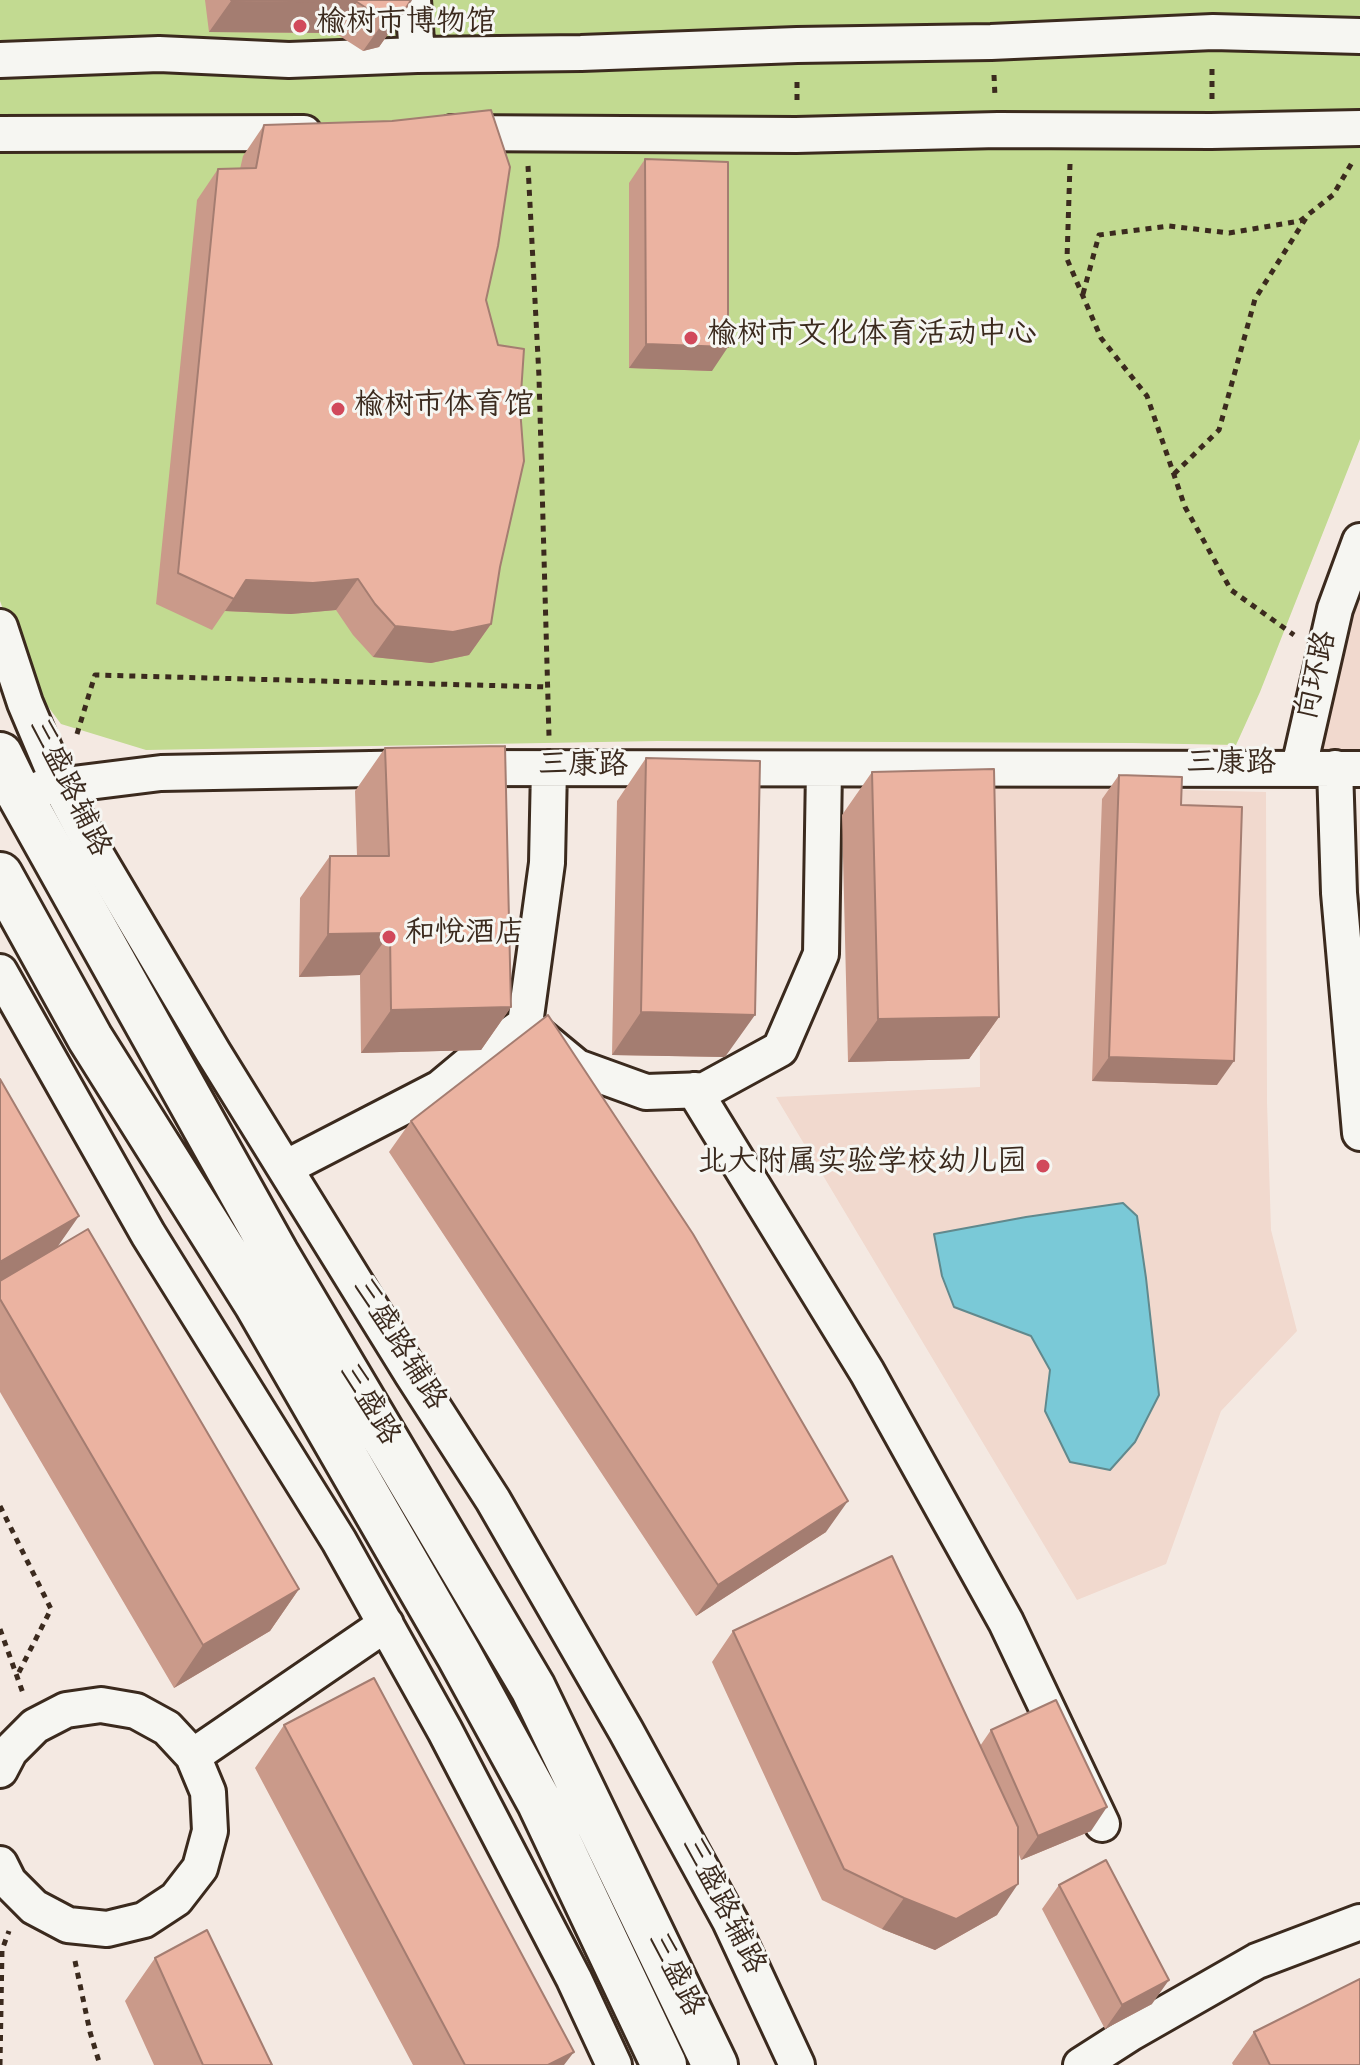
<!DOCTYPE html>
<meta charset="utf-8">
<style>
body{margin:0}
canvas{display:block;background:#f4e9e2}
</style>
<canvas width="1360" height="2065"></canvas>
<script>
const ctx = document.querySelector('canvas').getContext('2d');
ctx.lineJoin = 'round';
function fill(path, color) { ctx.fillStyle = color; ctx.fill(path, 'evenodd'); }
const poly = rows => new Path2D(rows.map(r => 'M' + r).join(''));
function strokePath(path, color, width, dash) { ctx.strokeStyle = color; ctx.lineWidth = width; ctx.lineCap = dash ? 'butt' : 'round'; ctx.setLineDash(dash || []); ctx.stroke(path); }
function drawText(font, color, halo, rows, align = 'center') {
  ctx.font = font + ' Dekko,"LXGW WenKai TC",sans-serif'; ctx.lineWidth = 6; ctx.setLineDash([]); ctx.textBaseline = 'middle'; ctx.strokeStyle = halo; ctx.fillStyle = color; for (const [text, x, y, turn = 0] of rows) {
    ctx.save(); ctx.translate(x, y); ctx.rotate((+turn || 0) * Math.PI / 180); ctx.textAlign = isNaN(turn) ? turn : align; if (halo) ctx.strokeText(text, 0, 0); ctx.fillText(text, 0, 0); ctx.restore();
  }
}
const built = poly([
 [1360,551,1360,769,1299,767],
 [979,785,1266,792,1267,1102,1271,1230,1297,1331,1221,1411,1166,1564,1077,1600,776,1097,980,1087]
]);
const green = poly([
 [0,0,1360,0,1360,439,1260,692,1236,745,1132,743,658,741,146,750,61,724,29,681,0,601]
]);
const water = poly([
 [1123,1203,1137,1216,1146,1278,1159,1395,1135,1442,1110,1470,1070,1462,1045,1411,1050,1370,1031,1336,954,1307,942,1276,934,1234,1026,1217,1123,1203]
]);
const path = poly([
 [994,75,995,97],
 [1212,99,1212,65],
 [797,100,797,78],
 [1070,164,1067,259,1101,338,1147,396,1185,507,1231,590,1294,635],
 [528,166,539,377,549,736],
 [1083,294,1099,235,1169,226,1229,233,1300,221,1333,195,1353,161],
 [1174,474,1219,430,1255,299,1306,218],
 [77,734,95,675,549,687],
 [0,1506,51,1609,17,1676],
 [0,1629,24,1696],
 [75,1961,90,2032,100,2065],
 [0,2065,2,1950,9,1931]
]);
const minor = poly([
 [413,0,417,55],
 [0,60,159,54,289,60,417,55,581,53,797,45,991,42,1213,32,1360,36],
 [452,133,796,135,998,130,1211,131,1360,128],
 [0,134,304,133],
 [0,627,25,703,60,786,98,858,213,1052,412,1374,493,1500,626,1731,730,1921,797,2065],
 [1299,767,1335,609,1360,541],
 [1335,768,1339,893,1360,1133],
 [41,788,161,773,423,768,1360,769],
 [0,972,148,1234,339,1541,445,1731,574,1979,614,2065],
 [525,1024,577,1067,646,1092,705,1090,780,1049,821,954,824,769],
 [694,1090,867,1372,1006,1622,1102,1824],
 [285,1168,440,1088,470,1063,525,1024,547,863,549,768],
 [193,1756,386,1624],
 [0,1770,10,1751,35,1726,66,1710,101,1705,136,1711,167,1728,193,1756,208,1792,210,1831,200,1868,176,1899,144,1920,107,1929,68,1925,34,1907,9,1882,0,1864],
 [1081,2065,1131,2033,1257,1961,1360,1922]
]);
const major = poly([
 [0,755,17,790,276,1254,533,1688,715,2065],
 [0,875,90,1038,257,1304,459,1655,540,1803,664,2065]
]);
const wall = poly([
 [205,0,411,0,379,47,363,51,335,33,209,32],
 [264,125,486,300,500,567,491,624,469,655,431,663,373,657,353,635,336,610,291,614,225,611,212,630,156,604,197,200,218,169,240,169,243,156],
 [645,159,712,371,629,368,629,183],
 [385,748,511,1007,481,1050,361,1053,360,975,299,977,300,898,330,856,357,856,355,791],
 [646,758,725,1057,612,1055,617,801],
 [872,772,999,1017,969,1059,848,1062,842,815],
 [1119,775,1181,805,1217,1085,1092,1081,1102,799],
 [0,1079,56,1248,299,1589,270,1631,174,1688,0,1392],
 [411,1121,826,1532,696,1616,389,1152],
 [733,1631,980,1746,991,1730,1091,1831,1021,1860,1018,1852,997,1915,935,1950,882,1929,822,1900,712,1662],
 [284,1725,564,2065,413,2065,255,1768],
 [1059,1885,1152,2004,1105,2029,1042,1909],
 [155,1958,272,2065,154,2065,125,2001],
 [1254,2032,1360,2065,1233,2065,1232,2063]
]);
const shadedWall = poly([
 [231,1,357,2,335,33,209,32],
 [401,16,379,47,363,51,385,20],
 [646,344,728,347,712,371,629,368],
 [358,579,336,610,291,614,225,611,246,580],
 [491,624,469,655,431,663,373,657,395,626],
 [390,933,360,975,299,977,328,934],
 [511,1007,481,1050,361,1053,391,1010],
 [641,1012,755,1015,725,1057,612,1055],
 [999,1017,969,1059,848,1062,878,1019],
 [1109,1057,1234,1061,1217,1085,1092,1081],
 [79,1216,49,1259,0,1287,0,1262],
 [848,1501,826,1532,696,1616,718,1585],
 [299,1589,270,1631,174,1688,203,1645],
 [1107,1807,1091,1831,1021,1860,1038,1836],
 [1018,1884,997,1915,935,1950,882,1929,904,1898],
 [1169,1980,1152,2004,1105,2029,1122,2005],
 [574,2052,564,2065,548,2065]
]);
const building = poly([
 [231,0,411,0,401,16,385,20,357,2,231,0],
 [491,110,510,167,498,246,486,300,498,345,524,349,520,408,524,461,500,567,491,624,453,632,395,626,375,604,358,579,313,583,246,580,234,599,178,573,218,169,256,168,264,125,392,121,491,110],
 [645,159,728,162,728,347,646,344,645,159],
 [505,746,511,1007,391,1010,390,933,328,934,330,856,389,856,385,748,505,746],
 [646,758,760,761,755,1015,641,1012,646,758],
 [994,769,999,1017,878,1019,872,772,994,769],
 [1119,775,1182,777,1181,805,1242,807,1234,1061,1109,1057,1119,775],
 [548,1015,693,1234,848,1501,718,1585,411,1121,548,1015],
 [0,1079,79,1216,0,1262,0,1079],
 [88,1229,299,1589,203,1645,0,1299,0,1281,88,1229],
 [892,1556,1018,1827,1018,1884,956,1919,904,1898,844,1869,733,1631,892,1556],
 [374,1678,574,2052,548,2065,465,2065,284,1725,374,1678],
 [1056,1700,1107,1807,1038,1836,991,1730,1056,1700],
 [1106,1860,1169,1980,1122,2005,1059,1885,1106,1860],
 [207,1930,272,2065,203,2065,155,1958,207,1930],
 [1360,1979,1360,2065,1270,2065,1254,2032,1360,1979]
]);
const markers = [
 [300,26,8,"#d1495b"],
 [691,338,8,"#d1495b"],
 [338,409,8,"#d1495b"],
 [389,937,8,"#d1495b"],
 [1043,1166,8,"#d1495b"]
];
const poiNames = [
 ["榆树市博物馆",316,26],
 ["榆树市文化体育活动中心",707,338],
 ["榆树市体育馆",354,409],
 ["和悦酒店",405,937],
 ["北大附属实验学校幼儿园",1027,1166,"right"]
];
const streetNames = [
 ["向环路",1320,676,-77],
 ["三康路",1231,767],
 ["三康路",583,769],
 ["三盛路辅路",66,789,64],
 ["三盛路辅路",396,1346,58],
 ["三盛路",366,1406,59],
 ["三盛路辅路",720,1907,63],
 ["三盛路",672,1976,64]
];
fill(built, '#f1d9ce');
fill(green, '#c2da91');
fill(water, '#7ac9d7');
strokePath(water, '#61898d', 2);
strokePath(minor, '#3b2a1e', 40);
strokePath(major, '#3b2a1e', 50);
strokePath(path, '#3b2a1e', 5, [6, 6]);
strokePath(minor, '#f6f6f2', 34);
strokePath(major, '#f6f6f2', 44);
fill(wall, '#ca9a8a');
fill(shadedWall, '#a47d71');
fill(building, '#ebb3a1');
strokePath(building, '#a47d71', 2);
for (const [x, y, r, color] of markers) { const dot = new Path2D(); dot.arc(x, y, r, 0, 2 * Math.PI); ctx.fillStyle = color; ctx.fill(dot); strokePath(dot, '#f6f6f2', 3); }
drawText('30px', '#3b2a1e', '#f6f6f2', poiNames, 'left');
drawText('30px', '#3b2a1e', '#f6f6f2', streetNames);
</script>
